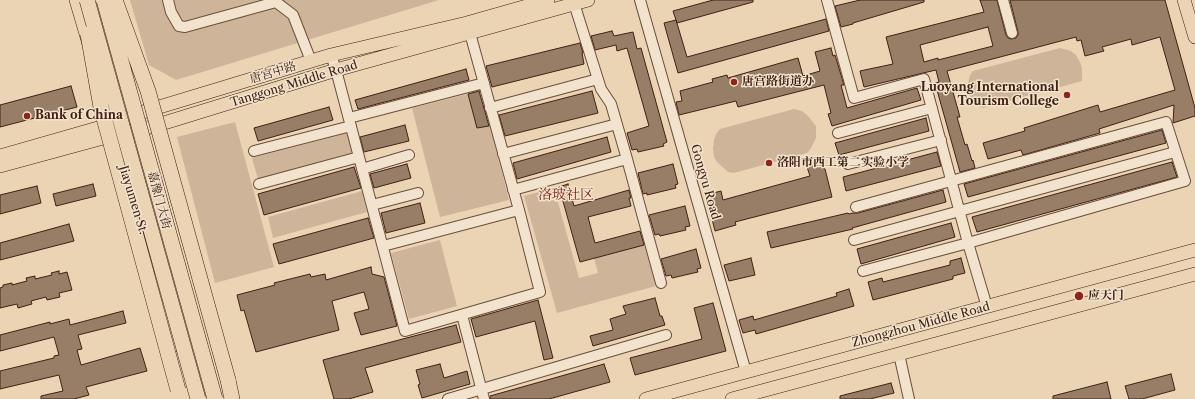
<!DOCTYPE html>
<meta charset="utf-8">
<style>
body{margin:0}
canvas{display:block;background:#ebd4b4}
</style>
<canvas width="1195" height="399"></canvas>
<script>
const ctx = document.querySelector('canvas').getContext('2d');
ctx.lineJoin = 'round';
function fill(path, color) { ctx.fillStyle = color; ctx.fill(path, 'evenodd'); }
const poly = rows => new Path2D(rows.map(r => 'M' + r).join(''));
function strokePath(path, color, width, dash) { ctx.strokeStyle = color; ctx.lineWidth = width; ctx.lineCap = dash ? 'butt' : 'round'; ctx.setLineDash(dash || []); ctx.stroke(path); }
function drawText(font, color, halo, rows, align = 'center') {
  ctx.font = font + ' "Libre Caslon Text","Noto Serif SC",serif'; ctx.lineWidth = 3; ctx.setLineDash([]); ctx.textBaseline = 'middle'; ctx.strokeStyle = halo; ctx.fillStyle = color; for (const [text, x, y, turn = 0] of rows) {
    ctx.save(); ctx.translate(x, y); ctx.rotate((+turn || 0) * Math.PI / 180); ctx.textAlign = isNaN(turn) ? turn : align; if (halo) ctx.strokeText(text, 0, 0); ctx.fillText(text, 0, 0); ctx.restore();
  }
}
const green = poly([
 [130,0,439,0,176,80,149,65],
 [1060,48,1071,51,1076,55,1080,62,1082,68,1082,81,983,108,975,104,971,99,968,91,968,83,970,75,973,71],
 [468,94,477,128,490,125,509,200,440,217,412,108],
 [794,109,802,111,808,116,816,126,816,138,811,148,807,153,734,173,728,172,717,162,714,157,713,149,714,140,716,134,720,129],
 [235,122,274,267,215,283,177,137],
 [348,133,354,154,258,179,252,158],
 [554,188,579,278,598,273,594,258,645,244,656,286,557,313,524,196],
 [362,191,367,212,273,238,268,217],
 [440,240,457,306,409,319,391,253]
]);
const building = poly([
 [713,0,753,0,753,2,677,23,673,11,713,0],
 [860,0,924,0,924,2,853,23,853,24,841,27,835,6,860,0],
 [980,0,997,0,1006,35,1008,38,1011,39,1016,38,1018,35,1018,32,1010,0,1165,0,1195,108,1195,116,1173,123,1174,105,1099,129,1100,133,1023,155,1021,150,988,159,983,143,1025,131,1024,128,1098,105,1100,112,1175,90,1160,37,1132,45,1131,39,1102,47,1104,51,1085,56,1081,40,1077,41,1076,37,947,71,960,117,957,117,965,145,967,144,972,161,973,160,975,168,960,172,935,83,939,82,936,70,864,87,860,71,893,64,886,37,984,12,980,0],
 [988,27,993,46,938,60,938,58,924,62,920,45,988,27],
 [826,19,829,31,678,73,664,23,676,20,687,57,826,19],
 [612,31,614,36,633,32,637,49,641,48,667,142,663,144,664,146,638,152,637,149,632,150,627,133,649,126,627,48,617,51,616,45,595,50,591,36,612,31],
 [580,43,583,53,582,53,584,64,492,87,486,66,580,43],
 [831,48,833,56,835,55,844,85,841,85,847,108,917,88,921,100,832,126,828,114,831,113,824,85,738,107,736,101,679,115,676,102,682,101,680,91,713,82,712,79,727,75,728,78,798,58,803,76,820,71,815,52,831,48],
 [466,69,469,80,358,109,355,100,466,69],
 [71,86,77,107,0,127,0,105,71,86],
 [479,91,489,126,477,128,468,94,479,91],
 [592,91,598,113,505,136,499,115,592,91],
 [329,107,333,120,258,141,254,128,329,107],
 [926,118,929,131,839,155,835,143,926,118],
 [405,125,409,141,364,152,360,137,405,125],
 [1162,130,1166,143,968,197,964,184,1162,130],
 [607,137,611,152,517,179,513,163,607,137],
 [937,152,941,166,846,191,843,177,937,152],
 [1172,162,1177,177,977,232,972,217,1172,162],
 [407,164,411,178,374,188,370,174,407,164],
 [673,164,678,184,675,185,676,188,647,195,647,193,643,194,638,173,673,164],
 [817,165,825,169,832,197,735,222,736,225,715,231,706,195,721,191,723,200,810,176,807,167,817,165],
 [354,167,361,188,264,215,258,194,354,167],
 [93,184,96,196,56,206,53,194,93,184],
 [568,184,574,206,629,190,631,198,629,198,631,206,588,217,595,243,640,231,644,245,580,262,559,187,568,184],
 [37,186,41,203,0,214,0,195,37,186],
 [943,190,946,202,852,228,853,229,771,248,767,232,848,213,849,214,853,213,858,213,943,190],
 [420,203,425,223,386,233,381,213,420,203],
 [685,206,690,226,685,227,686,230,660,236,659,234,655,235,649,215,685,206],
 [368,218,374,238,279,264,273,244,368,218],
 [951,223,955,237,861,264,857,249,951,223],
 [69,224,74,241,0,260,0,243,69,224],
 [696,249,701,268,697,269,698,272,672,278,671,275,666,276,661,259,696,249],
 [751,258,755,275,729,281,724,265,751,258],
 [961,258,965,273,953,276,953,279,873,300,868,282,882,278,883,282,950,265,950,261,961,258],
 [371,267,372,274,384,277,397,326,361,335,354,313,369,309,364,292,332,301,339,330,256,352,244,310,241,311,237,295,275,285,274,283,310,274,311,277,325,274,326,280,371,267],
 [59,271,59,274,67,272,72,290,59,293,60,297,47,300,46,297,31,301,32,304,18,308,17,304,0,308,0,288,3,287,3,285,12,283,12,285,27,281,26,278,35,276,35,279,52,275,51,273,59,271],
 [849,289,854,306,756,334,755,330,743,333,739,320,753,316,754,320,837,296,836,293,849,289],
 [655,298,660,316,662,316,665,325,593,346,590,336,613,330,610,319,626,314,623,306,655,298],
 [538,300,553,358,544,360,535,321,476,337,471,319,538,300],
 [713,303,726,351,635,375,630,358,702,339,694,308,713,303],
 [123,311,126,323,78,335,82,349,77,350,81,365,140,348,147,371,86,387,89,395,74,399,41,399,41,396,63,391,59,375,0,389,0,371,54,358,54,356,59,355,54,337,0,351,0,335,50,322,50,324,69,319,70,325,123,311],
 [456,325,461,342,365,368,373,392,349,399,334,399,323,360,456,325],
 [440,364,444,378,467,371,470,384,422,398,418,385,420,384,416,370,440,364],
 [604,364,610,382,549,399,490,399,490,396,604,364],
 [1171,374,1175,390,1142,399,1129,399,1125,386,1171,374],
 [1107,382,1111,399,1053,399,1053,396,1107,382],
 [891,383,894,393,870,399,840,399,840,396,891,383]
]);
const minor = poly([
 [168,0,171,12,179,26,185,27,276,2,293,15,311,61],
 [640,0,746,372],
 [827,0,854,98,924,79,968,243,987,307],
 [1003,0,1012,33],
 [331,55,336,70,405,331,540,292,519,210,468,26],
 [490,108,598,79],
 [349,118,484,83],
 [838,133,932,108],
 [254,151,351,126],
 [503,154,617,124],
 [627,159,661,283],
 [848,164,941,140],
 [362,169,409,155],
 [259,184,359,157],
 [513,190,627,159,611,104,601,89,573,0],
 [372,205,418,193],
 [856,207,1166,122,1185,181,968,243,863,271],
 [854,240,1175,152],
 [383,246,519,210],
 [462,315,484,399],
 [899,354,909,399],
 [448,399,666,335]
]);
const major = poly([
 [76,0,89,44],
 [1184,0,1195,37],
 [0,156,112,124,146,111,331,55,467,23,548,0],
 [0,166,114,135,151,127,336,70,588,0],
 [144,237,175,345],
 [646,399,1195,250],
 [732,399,1195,274]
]);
const highway = poly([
 [228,380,232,399]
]);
const highwayBridge = poly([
 [87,0,198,399],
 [104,0,215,399],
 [115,0,148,91,228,380],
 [88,34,101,107,178,390]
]);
const markers = [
 [734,82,4,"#8f2418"],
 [1067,95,4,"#8f2418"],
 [27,116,4,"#8f2418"],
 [769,163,4,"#8f2418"],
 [1079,296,5,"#8f2418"]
];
const streetNames = [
 ["唐宫中路",273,73,-17],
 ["Tanggong Middle Road",294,84,-17],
 ["Gongyu Road",705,182,74],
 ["Jiayumen St.",133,200,73],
 ["嘉豫门大街",159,200,75],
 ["Zhongzhou Middle Road",921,325,-15]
];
const poiNames = [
 ["唐宫路街道办",742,82],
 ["Luoyang International",1059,88,"right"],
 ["Tourism College",1059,102,"right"],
 ["Bank of China",35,116],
 ["洛阳市西工第二实验小学",777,163],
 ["应天门",1088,296]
];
const quarterNames = [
 ["洛玻社区",566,195]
];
fill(green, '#ceb599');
fill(building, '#997e67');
strokePath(building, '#402013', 1);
strokePath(minor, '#6b4d3b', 12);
strokePath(major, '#402013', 14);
strokePath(highway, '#402013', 16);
strokePath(minor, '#f2e3ce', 10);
strokePath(major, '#ebd4b4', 13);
strokePath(highway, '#ebd4b4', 15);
strokePath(highwayBridge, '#402013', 16, []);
strokePath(highwayBridge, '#ebd4b4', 15);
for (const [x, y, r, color] of markers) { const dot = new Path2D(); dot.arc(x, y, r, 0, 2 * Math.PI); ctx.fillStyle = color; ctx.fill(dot); strokePath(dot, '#f2e3ce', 1.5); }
drawText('12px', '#402013', '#f2e3ce', streetNames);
drawText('bold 12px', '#402013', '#f2e3ce', poiNames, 'left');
drawText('14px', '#7a1f14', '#f2e3ce', quarterNames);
</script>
